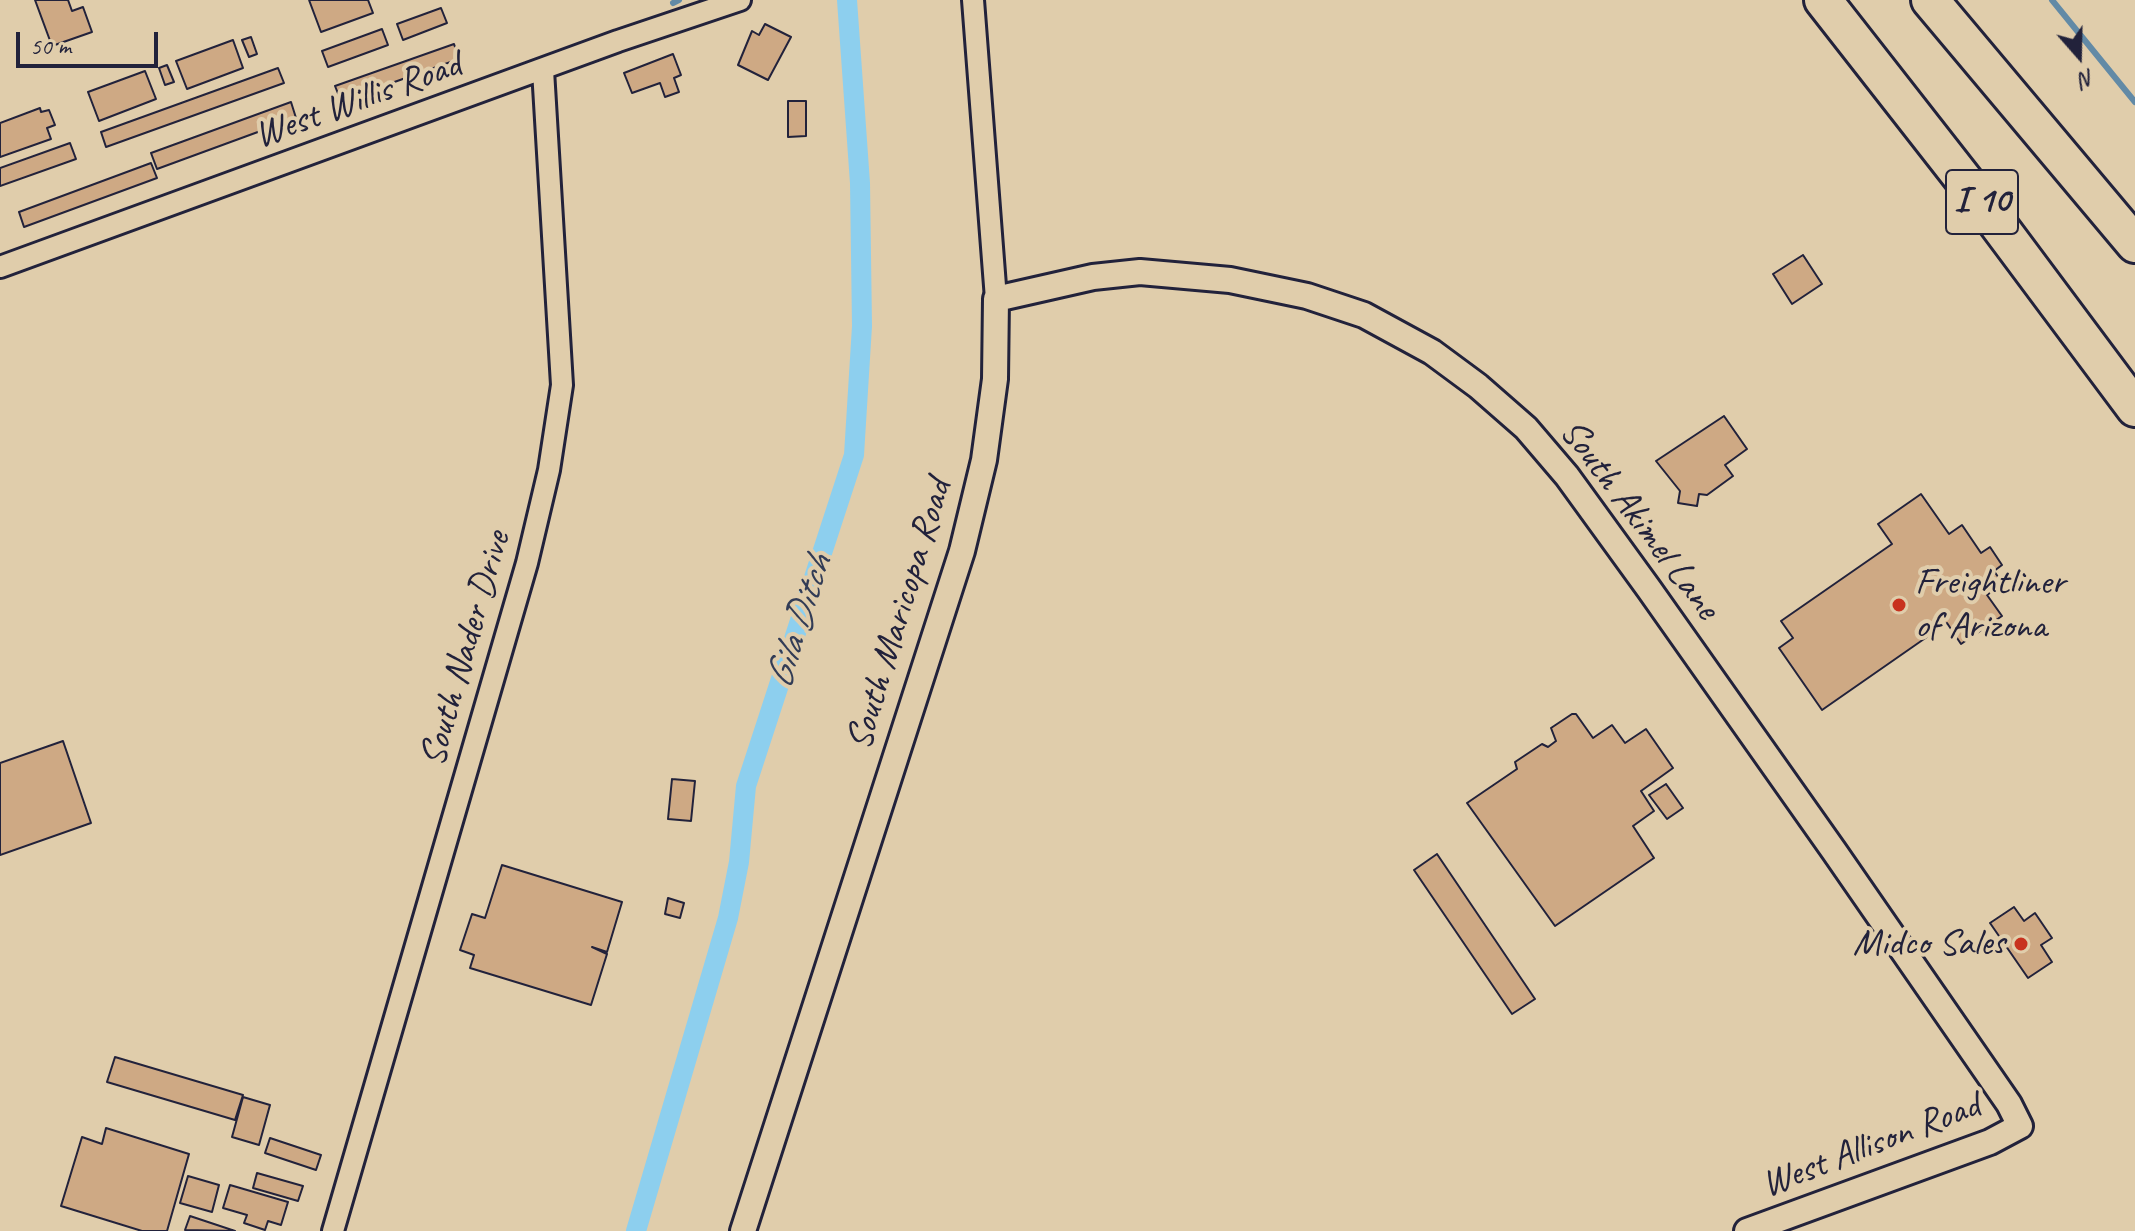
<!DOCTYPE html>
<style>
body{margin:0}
#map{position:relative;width:2135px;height:1231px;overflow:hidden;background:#e0cdab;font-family:Caveat,sans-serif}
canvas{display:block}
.north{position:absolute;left:2039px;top:16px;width:80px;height:80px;-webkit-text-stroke:6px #e0cdab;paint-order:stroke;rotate:160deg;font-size:22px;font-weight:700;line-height:32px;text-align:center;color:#22223b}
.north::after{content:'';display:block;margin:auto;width:28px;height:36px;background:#22223b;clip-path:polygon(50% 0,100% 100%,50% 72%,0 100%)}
.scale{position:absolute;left:16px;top:32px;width:142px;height:36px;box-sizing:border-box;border:4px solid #22223b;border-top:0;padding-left:10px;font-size:24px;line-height:28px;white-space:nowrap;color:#22223b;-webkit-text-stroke:6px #e0cdab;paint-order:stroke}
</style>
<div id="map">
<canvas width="2135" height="1231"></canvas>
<div class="north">N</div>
<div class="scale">50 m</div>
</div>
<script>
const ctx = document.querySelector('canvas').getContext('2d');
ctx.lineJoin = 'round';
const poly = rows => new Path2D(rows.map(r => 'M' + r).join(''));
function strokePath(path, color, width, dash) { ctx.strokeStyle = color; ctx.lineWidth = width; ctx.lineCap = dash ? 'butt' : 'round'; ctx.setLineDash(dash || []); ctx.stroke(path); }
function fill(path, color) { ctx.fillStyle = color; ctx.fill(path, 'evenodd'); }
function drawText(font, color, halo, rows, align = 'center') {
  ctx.font = font + ' Caveat,sans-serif'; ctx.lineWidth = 8; ctx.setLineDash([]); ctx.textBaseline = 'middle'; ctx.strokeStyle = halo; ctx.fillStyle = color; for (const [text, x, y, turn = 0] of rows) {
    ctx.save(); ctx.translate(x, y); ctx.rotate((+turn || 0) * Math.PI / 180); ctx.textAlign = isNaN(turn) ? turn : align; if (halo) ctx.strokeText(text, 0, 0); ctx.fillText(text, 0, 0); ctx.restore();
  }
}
const stream = poly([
 [2052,0,2135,102],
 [673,3,679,0]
]);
const canal = poly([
 [636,1231,728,918,739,862,746,786,854,455,862,326,860,183,847,0]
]);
const building = poly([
 [35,0,68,0,72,11,83,7,92,32,52,46,35,0],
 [309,0,368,0,373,13,321,32,309,0],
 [441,8,447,23,403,40,397,24,441,8],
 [765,24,791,37,768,80,738,65,752,31,759,35,765,24],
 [382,29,388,45,328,67,322,51,382,29],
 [251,37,257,54,249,57,242,40,251,37],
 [233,40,243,68,187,89,176,61,233,40],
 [454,44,459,59,341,101,335,86,454,44],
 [673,54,681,75,674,78,679,92,665,97,660,83,632,93,624,73,673,54],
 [167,65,174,82,165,85,159,68,167,65],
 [278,68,284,83,106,147,101,132,278,68],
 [145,71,156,99,99,121,88,92,145,71],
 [788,101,806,101,806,136,788,137,788,101],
 [291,102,296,118,157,169,151,153,291,102],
 [40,108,41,112,49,110,55,125,47,128,51,139,0,157,0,123,40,108],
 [70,143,76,159,0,186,0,168,70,143],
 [151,163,157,178,24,227,19,212,151,163],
 [1803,255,1822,284,1792,304,1773,274,1803,255],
 [1724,416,1747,449,1725,465,1733,476,1707,495,1699,494,1697,506,1678,503,1680,491,1656,461,1724,416],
 [1921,494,1949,534,1962,525,1981,553,1990,547,2002,565,1994,571,2003,584,1987,595,2002,616,1961,644,1947,623,1822,710,1779,648,1793,638,1781,621,1892,544,1878,524,1921,494],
 [1572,714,1576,714,1593,738,1612,725,1625,743,1646,729,1673,768,1641,791,1654,811,1633,826,1654,858,1555,926,1467,803,1517,769,1515,762,1542,744,1548,747,1556,741,1551,728,1572,714],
 [63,741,91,823,0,855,0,763,63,741],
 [672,779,695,781,691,821,668,819,672,779],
 [1666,784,1683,808,1667,819,1649,795,1666,784],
 [1437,854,1535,999,1512,1014,1414,870,1437,854],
 [502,865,622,902,607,952,592,947,607,954,591,1005,470,968,474,955,460,950,472,914,485,918,502,865],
 [668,898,684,903,680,918,665,914,668,898],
 [2014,907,2024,921,2035,913,2052,938,2041,945,2052,962,2028,978,1990,923,2014,907],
 [115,1057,243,1095,235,1120,107,1082,115,1057],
 [243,1097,270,1105,259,1145,232,1137,243,1097],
 [106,1128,189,1154,167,1231,142,1231,61,1206,82,1137,102,1144,106,1128],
 [270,1138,321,1155,316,1170,265,1153,270,1138],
 [257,1173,303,1186,298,1201,253,1188,257,1173],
 [188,1176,219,1185,212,1212,180,1203,188,1176],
 [230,1185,288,1202,281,1225,268,1221,265,1230,244,1223,247,1215,223,1208,230,1185],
 [190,1216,235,1231,185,1230,190,1216]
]);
const minor = poly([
 [973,0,996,299],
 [0,267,618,41,740,0],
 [333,1231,527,563,549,470,562,385,543,70]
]);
const tertiary = poly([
 [743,1231,962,551,984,460,995,379,996,299,1093,277,1140,272,1230,280,1307,296,1364,315,1432,352,1478,386,1526,428,1567,476,1649,589,1834,851,2009,1104,2020,1126,1990,1142,1747,1231]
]);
const motorway = poly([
 [1823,0,1985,207,2135,408],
 [1930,0,2135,244]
]);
const markers = [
 [1899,605,8,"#c8321e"],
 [2021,944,8,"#c8321e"]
];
const shields = [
 [1982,202,72]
];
const shieldNames = [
 ["I 10",1982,202]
];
const streetNames = [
 ["West Willis Road",358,101,-20],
 ["South Akimel Lane",1639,520,53],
 ["South Maricopa Road",900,615,-73],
 ["South Nader Drive",466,649,-74],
 ["West Allison Road",1871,1146,-21]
];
const poiNames = [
 ["Freightliner",1915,583],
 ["of Arizona",1915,627],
 ["Midco Sales",2005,944,"right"]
];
const waterNames = [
 ["Gila Ditch",800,622,-72]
];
strokePath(stream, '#628aa6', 6);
strokePath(canal, '#8dcfee', 20);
fill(building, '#cea984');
strokePath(building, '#22223b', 2);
strokePath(minor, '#22223b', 26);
strokePath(tertiary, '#22223b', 30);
strokePath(motorway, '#22223b', 42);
strokePath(minor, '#e0cdab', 20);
strokePath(tertiary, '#e0cdab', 24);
strokePath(motorway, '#e0cdab', 36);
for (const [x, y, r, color] of markers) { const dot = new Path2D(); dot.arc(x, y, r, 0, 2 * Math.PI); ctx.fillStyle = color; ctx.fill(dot); strokePath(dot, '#e0cdab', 3); }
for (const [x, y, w] of shields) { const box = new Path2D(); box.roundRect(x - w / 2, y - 32, w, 64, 6); ctx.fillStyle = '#e0cdab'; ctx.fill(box); strokePath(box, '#22223b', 2); }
drawText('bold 36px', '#22223b', null, shieldNames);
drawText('38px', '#22223b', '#e0cdab', streetNames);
drawText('38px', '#22223b', '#e0cdab', poiNames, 'left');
drawText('italic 40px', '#323c56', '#e0cdab', waterNames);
</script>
